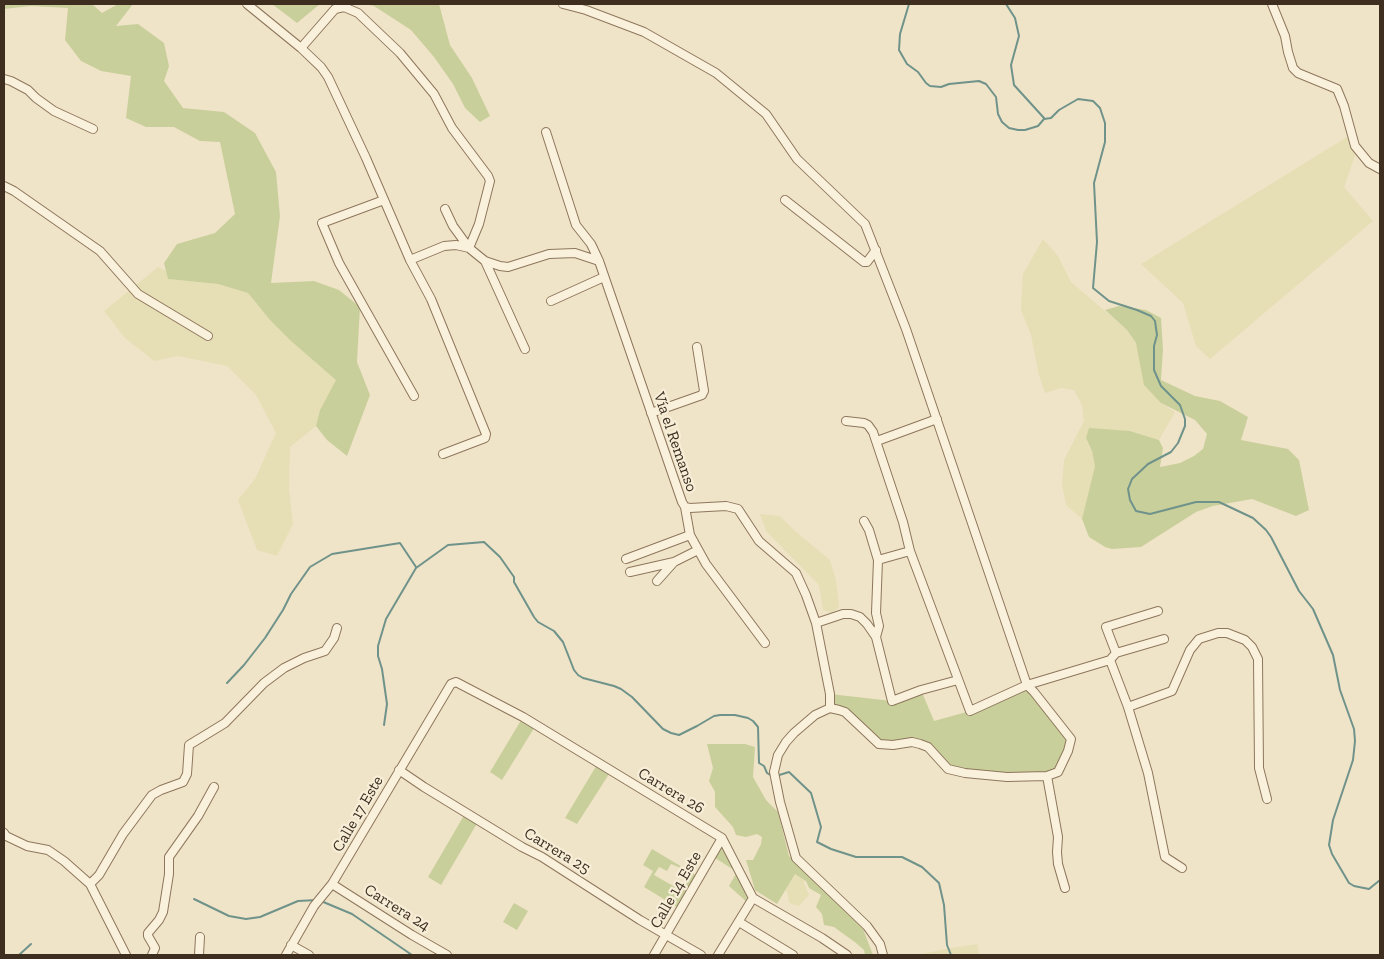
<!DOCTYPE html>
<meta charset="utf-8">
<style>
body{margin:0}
#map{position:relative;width:1384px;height:959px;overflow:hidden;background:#f0e4c8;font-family:"Zilla Slab",serif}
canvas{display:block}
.frame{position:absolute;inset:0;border:5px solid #3d2e20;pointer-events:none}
</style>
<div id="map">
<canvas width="1384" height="959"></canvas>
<div class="frame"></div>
</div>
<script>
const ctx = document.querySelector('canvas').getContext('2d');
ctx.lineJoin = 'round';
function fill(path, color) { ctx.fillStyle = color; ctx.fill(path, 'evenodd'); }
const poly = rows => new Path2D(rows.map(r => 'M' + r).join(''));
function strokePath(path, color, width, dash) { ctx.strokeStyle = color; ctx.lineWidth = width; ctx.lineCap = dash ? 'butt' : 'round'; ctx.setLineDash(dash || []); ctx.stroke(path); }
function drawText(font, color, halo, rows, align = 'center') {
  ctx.font = font + ' "Zilla Slab",serif'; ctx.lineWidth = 4.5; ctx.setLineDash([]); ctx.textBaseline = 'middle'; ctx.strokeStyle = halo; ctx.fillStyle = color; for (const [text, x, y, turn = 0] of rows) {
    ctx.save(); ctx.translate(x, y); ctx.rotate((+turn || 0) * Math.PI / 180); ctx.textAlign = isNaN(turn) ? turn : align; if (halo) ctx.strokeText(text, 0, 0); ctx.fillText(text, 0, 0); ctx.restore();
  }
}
const farmland = poly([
 [1347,137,1356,153,1344,187,1373,221,1210,359,1196,346,1183,303,1141,264],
 [1043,239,1058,256,1071,282,1127,330,1136,343,1161,403,1175,412,1159,440,1130,431,1086,438,1092,451,1095,466,1082,519,1066,505,1062,485,1064,460,1084,421,1082,405,1074,390,1061,388,1045,393,1039,375,1031,335,1021,310,1023,274],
 [158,267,167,271,169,279,218,284,248,293,270,320,337,380,320,410,316,426,290,447,289,488,293,524,277,556,257,550,238,500,255,479,276,433,256,395,227,366,178,356,154,361,125,338,104,311],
 [760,514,780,516,795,531,830,560,836,580,839,607,832,613,823,610,819,585,766,531],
 [795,873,805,880,804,883,809,895,799,906,789,903,788,896,786,890],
 [977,944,979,955,917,955,946,949]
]);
const green = poly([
 [4,4,92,4,102,13,118,4,133,4,116,26,138,24,164,43,169,66,164,81,183,108,224,112,255,133,276,172,280,216,271,283,314,281,339,290,360,307,357,362,370,395,347,456,327,440,316,426,320,410,336,380,290,340,270,320,248,293,218,284,168,279,164,263,177,244,215,233,235,214,220,142,200,141,174,127,146,127,126,118,131,76,101,71,81,61,65,40,68,8,31,6,4,9],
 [272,4,320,4,297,23],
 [366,4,439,4,450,45,472,78,490,116,480,122,465,108,453,84,434,57,411,30,374,6],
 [1119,306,1146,310,1161,318,1163,350,1161,380,1195,396,1220,401,1248,417,1241,440,1288,449,1299,460,1309,510,1296,516,1252,499,1213,506,1196,512,1141,547,1112,549,1105,547,1089,537,1082,519,1095,466,1092,451,1086,438,1089,428,1130,431,1159,440,1163,448,1160,467,1180,463,1194,456,1203,449,1207,434,1195,420,1161,403,1144,385,1136,343,1127,330,1105,310],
 [1027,685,1071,739,1058,772,1007,777,948,769,920,744,886,745,845,712,830,708,830,694,892,701,921,690,934,721,970,711],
 [523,717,536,725,502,780,490,772],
 [707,744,745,744,755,747,753,777,766,800,778,812,789,856,863,929,873,955,865,955,864,950,856,943,834,927,824,925,822,914,816,907,821,895,809,888,806,881,795,874,777,904,755,890,746,860,753,860,761,844,762,837,757,834,746,837,736,835,733,827,715,807,715,792,709,781,713,768],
 [598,763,611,771,577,824,565,818],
 [466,812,479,820,441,885,428,877],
 [722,838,752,895,749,904,729,886,737,872,712,856],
 [652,849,699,877,680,909,644,887,653,871,643,865],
 [671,864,683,869,691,876,682,891,654,875,659,867,667,871],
 [514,903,528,911,517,930,503,922]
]);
const stream = poly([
 [909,4,900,34,899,50,907,64,918,72,926,83,930,86,941,87,949,84,979,81,986,84,996,97,998,114,1002,122,1009,128,1018,130,1025,130,1038,126,1044,119,1051,118,1059,110,1078,99,1093,101,1100,108,1105,123,1105,142,1094,183,1097,242,1093,288,1109,301,1137,310,1151,316,1155,321,1157,335,1154,346,1154,370,1161,386,1180,405,1185,419,1185,426,1178,443,1171,452,1148,464,1132,479,1128,489,1130,500,1136,511,1150,514,1196,502,1219,502,1253,518,1266,530,1271,537,1299,591,1313,609,1333,655,1340,690,1354,729,1355,741,1353,760,1333,820,1329,845,1332,854,1349,883,1354,886,1369,889,1380,880],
 [1006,4,1015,18,1019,36,1011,65,1014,85,1044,118],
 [227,683,244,665,265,638,283,610,291,594,310,567,332,554,400,543,416,567],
 [384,725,387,704,382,669,378,656,378,646,386,619,416,568,448,545,484,542,500,557,514,577,514,582,534,617,538,622,554,631,563,642,574,670,578,675,583,678,614,686,621,689,632,697,663,729,671,733,679,735,697,726,714,716,720,715,735,715,748,718,753,721,758,727,759,763,764,766,767,773,772,776],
 [776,776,789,772,811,793,821,827,817,842,831,849,856,857,902,857,922,867,939,883,944,905,947,945,951,955],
 [194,899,229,916,246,919,260,917,298,901,317,900],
 [321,901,352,914,412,955],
 [19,955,31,944]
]);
const minor = poly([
 [247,4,301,48,321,67,328,77,366,158,410,260,431,299,486,434,485,438,443,454],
 [563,4,586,10,644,32,716,73,766,114,797,159,865,224,906,329,1027,685,1034,692,1071,739,1068,751,1058,772,1047,776,1007,777,965,773,948,769,928,747,920,744,912,742,893,745,879,744,845,712,839,710,830,708,815,715,794,733,786,742,778,755,774,772,780,802,796,858,867,926,880,944,883,955],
 [1272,4,1285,36,1288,52,1293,68,1298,73,1337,89,1344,106,1355,146,1369,163,1380,169],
 [301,48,335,9,344,7,358,13,400,53,434,94,452,128,488,176,490,181,479,224,469,248,453,226,445,209],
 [4,79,11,81,28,90,36,98,54,111,93,129],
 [546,132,576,225,591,244,599,261,682,502,685,507,690,508,726,506,738,509,759,541,796,573,806,595,816,623,830,694,830,708],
 [4,186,14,191,100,251,138,294,208,336],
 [384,200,322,223,339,263,414,396],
 [785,200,864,262,867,262,876,250],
 [410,260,444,246,456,245,469,248,485,261,500,266,508,267,549,254,575,253,599,261],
 [485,261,525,349],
 [551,301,604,277],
 [651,413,702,395,704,391,697,347],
 [846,421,864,423,868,425,873,432,903,522,910,551,970,711,1027,685,1110,660,1116,653,1164,639],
 [877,441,937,419],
 [685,507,690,535,706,564,765,643],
 [864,521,869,530,878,560,876,613,879,626,876,637],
 [626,559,690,535],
 [878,560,910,551],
 [630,572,674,562],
 [657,581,674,562,698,550],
 [816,623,843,614,851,614,860,617,867,624,876,637,892,701,921,690,958,680],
 [1116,653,1106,627,1158,611],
 [1110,660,1128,707,1148,773,1165,857,1182,868],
 [1128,707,1172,691,1190,650,1199,639,1218,633,1227,633,1245,640,1252,647,1258,659,1259,768,1267,799],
 [399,770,424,787,522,847,542,857,640,920,701,955],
 [1047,776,1058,837,1057,852,1058,864,1065,888],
 [4,833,6,836,27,846,48,850,64,861,90,884,126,955],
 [90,884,99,875,123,834,152,795,161,790,183,782,187,774,189,745,225,723,264,683,284,668,304,658,325,651,334,638,337,628],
 [332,884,412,935,447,955],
 [739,922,793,955],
 [291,945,309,955],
 [152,955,155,948,148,936,148,933,159,920,163,912,169,874,169,857,198,816,214,787],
 [199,955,200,937],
 [286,955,314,906,332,884,448,689,451,684,456,682,523,717,722,838,753,898,822,938,847,955],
 [654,955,722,838],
 [718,955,753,898]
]);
const streetNames = [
 ["Vía el Remanso",675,442,71],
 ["Carrera 26",671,791,31],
 ["Calle 17 Este",358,814,-60],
 ["Carrera 25",557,851,31],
 ["Calle 14 Este",676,890,-60],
 ["Carrera 24",397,908,32]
];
fill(farmland, '#e6deb5');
fill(green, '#c9cf9b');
strokePath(stream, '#6f938a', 2);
strokePath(minor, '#8d765c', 10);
strokePath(minor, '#faf1dc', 8);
drawText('16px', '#3d2e20', '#f7eed8', streetNames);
</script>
